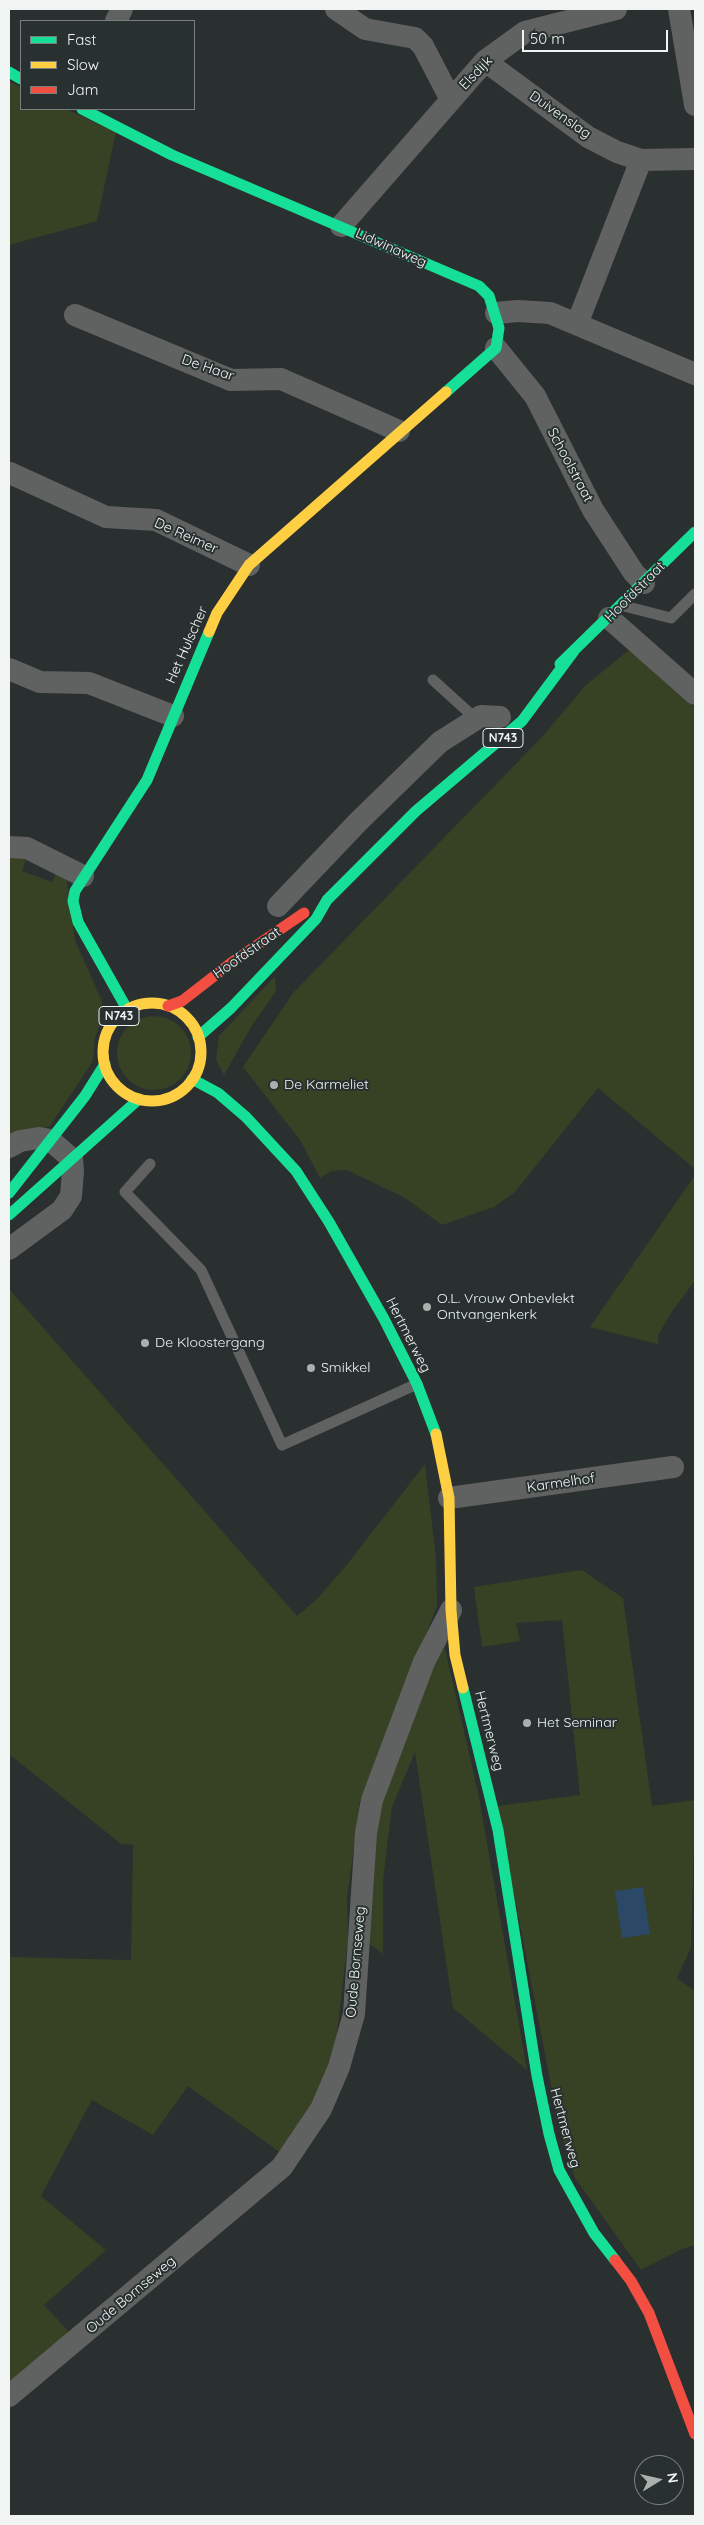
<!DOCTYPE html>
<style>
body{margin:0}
#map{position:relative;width:704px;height:2525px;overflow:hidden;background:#2a2f2f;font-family:Quicksand,sans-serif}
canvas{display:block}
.frame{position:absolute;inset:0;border:10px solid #f0f5f4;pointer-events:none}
.legend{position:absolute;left:20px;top:20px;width:175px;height:90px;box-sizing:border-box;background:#283130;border:1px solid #787f7e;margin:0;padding:6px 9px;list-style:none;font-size:15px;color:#f0f5f4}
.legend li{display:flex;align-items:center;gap:10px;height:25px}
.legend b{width:25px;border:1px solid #787f7e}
.north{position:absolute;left:634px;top:2455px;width:50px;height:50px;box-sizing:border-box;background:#283130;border:1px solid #787f7e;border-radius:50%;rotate:81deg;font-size:14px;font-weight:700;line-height:20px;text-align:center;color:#f0f5f4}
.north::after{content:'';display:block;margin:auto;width:18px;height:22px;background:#abb0af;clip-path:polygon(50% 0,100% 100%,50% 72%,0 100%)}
.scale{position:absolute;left:522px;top:30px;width:146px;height:22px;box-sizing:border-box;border:2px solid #f0f5f4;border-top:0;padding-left:6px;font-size:15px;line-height:18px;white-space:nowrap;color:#f0f5f4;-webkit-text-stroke:4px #283130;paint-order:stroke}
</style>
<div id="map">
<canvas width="704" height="2525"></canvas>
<div class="frame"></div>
<ul class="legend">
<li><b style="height:6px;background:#16e098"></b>Fast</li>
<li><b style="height:6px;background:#ffcf43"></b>Slow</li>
<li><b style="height:6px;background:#f24e42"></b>Jam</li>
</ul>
<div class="north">N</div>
<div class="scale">50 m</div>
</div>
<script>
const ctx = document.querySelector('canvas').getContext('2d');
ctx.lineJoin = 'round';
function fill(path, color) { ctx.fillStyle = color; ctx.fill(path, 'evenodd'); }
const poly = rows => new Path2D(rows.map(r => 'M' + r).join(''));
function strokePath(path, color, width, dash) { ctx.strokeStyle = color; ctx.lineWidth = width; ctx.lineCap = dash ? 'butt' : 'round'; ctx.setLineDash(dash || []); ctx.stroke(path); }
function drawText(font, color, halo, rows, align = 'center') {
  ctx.font = font + ' Quicksand,sans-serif'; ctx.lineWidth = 4; ctx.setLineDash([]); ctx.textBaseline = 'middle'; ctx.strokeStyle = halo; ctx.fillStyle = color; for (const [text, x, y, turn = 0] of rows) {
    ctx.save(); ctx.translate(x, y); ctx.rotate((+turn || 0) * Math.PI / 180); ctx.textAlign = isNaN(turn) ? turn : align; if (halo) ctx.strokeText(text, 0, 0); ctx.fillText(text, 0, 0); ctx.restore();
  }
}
const green = poly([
 [9,81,21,87,21,109,66,109,116,132,97,221,9,245],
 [630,649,673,679,695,709,695,1169,598,1088,515,1192,494,1207,442,1225,405,1198,347,1170,332,1171,320,1178,300,1140,243,1067,293,993,541,738,586,685],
 [9,855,27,856,22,871,52,882,58,868,66,875,75,940,101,999,103,1010,102,1020,95,1038,93,1061,50,1126,9,1139],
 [275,976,276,991,251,1027,224,1075,216,1060,219,1036],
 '117 1053a37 37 0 1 1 74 0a37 37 0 1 1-74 0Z',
 [695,1175,695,1281,673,1310,658,1335,658,1344,590,1327],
 [9,1289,297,1616,316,1600,345,1567,425,1464,436,1558,437,1606,360,1801,347,1898,348,1938,336,2043,322,2086,282,2154,188,2086,153,2135,92,2100,41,2196,106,2250,44,2305,72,2335,9,2385,9,1957,131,1960,133,1845,121,1844,9,1754],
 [582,1570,623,1598,652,1806,695,1800,691,1948,677,1978,695,1991,695,2245,682,2249,641,2270,575,2178,560,2132,497,1806,580,1795,562,1620,516,1623,520,1641,482,1647,474,1587],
 [443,1640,478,1792,527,2070,453,2008,415,1752,392,1807,383,1880,383,1954,366,1941,375,1809]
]);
const water = poly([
 [643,1887,650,1934,622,1938,615,1891]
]);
const lane = poly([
 [624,606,671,618,695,594],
 [433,680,476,719],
 [150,1164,125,1192,201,1270,282,1445,417,1384]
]);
const street = poly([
 [336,9,365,29,415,38,423,46,451,100],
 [679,9,695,105],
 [116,21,122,9],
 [485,61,588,137,617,152,641,160,695,159],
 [341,226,485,61,525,32,616,9],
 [496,313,518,311,550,313,695,374],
 [75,315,231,380,281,379,399,431],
 [577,324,641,160],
 [496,348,535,396,593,510,634,573,644,583],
 [10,473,106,517,156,520,249,565],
 [609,618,695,694],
 [9,669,40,682,89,683,173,716],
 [9,847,27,848,83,876],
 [278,906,358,822,440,742,481,716,500,717],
 [9,1147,20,1141,39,1138,50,1140,72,1159,73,1171,71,1196,62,1210,9,1249],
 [449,1498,673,1467],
 [9,2396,282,2167,321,2109,339,2067,354,2014,366,1833,372,1800,424,1662,451,1610]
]);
const fast = poly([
 [9,72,21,79],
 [82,109,172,155,479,286,489,296,499,328,496,348,446,392],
 [560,664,695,532],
 [127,1009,78,922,73,901,75,891,147,780,209,632],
 [198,1037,231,1008,316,919,327,900,416,811,522,721,574,651],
 [192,1079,218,1093,246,1117,296,1171,329,1222,384,1319,417,1384,436,1434],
 [9,1193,85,1096,105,1064],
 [9,1215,139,1099],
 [463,1688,498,1830,537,2076,549,2134,559,2170,594,2233,615,2260]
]);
const slow = poly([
 [209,632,217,613,249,565,446,392],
 '103 1052a49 49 0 1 1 98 0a49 49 0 1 1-98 0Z',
 [436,1434,449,1498,451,1610,455,1655,463,1688]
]);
const jam = poly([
 [168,1006,182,1001,231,963,304,913],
 [615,2260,631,2281,649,2313,695,2434]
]);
const markers = [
 [274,1085,5,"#abb0af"],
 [427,1307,5,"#abb0af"],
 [145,1343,5,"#abb0af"],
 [311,1368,5,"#abb0af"],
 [527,1723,5,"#abb0af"]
];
const shields = [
 [503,738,40],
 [119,1016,40]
];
const shieldNames = [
 ["N743",503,738],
 ["N743",119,1016]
];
const streetNames = [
 ["Elsdijk",476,73,-46],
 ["Duivenslag",560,115,35],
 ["Lidwinaweg",391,248,24],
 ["De Haar",208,368,19],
 ["Schoolstraat",570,465,62],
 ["De Reimer",186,536,24],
 ["Hoofdstraat",635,592,-45],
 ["Het Hulscher",187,645,-66],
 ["Hoofdstraat",247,953,-35],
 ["Hertmerweg",408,1335,63],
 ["Karmelhof",561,1483,-8],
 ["Hertmerweg",489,1731,76],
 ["Oude Bornseweg",356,1962,-85],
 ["Hertmerweg",565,2128,75],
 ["Oude Bornseweg",131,2295,-40]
];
const poiNames = [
 ["De Karmeliet",284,1085],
 ["O.L. Vrouw Onbevlekt",437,1299],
 ["Ontvangenkerk",437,1315],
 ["De Kloostergang",155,1343],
 ["Smikkel",321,1368],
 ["Het Seminar",537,1723]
];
fill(green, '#374124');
fill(water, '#2b4967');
strokePath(lane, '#606261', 11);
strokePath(street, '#606261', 22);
strokePath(fast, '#16e098', 11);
strokePath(slow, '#ffcf43', 11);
strokePath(jam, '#f24e42', 11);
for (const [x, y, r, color] of markers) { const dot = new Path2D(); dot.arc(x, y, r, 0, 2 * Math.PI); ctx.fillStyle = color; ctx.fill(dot); strokePath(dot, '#283130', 2); }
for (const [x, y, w] of shields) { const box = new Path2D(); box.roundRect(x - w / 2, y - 9.5, w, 19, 4); ctx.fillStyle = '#283130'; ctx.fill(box); strokePath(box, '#f0f5f4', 1); }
drawText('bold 12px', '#f0f5f4', null, shieldNames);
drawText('14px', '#f0f5f4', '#283130', streetNames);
drawText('14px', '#f0f5f4', '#283130', poiNames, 'left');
</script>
